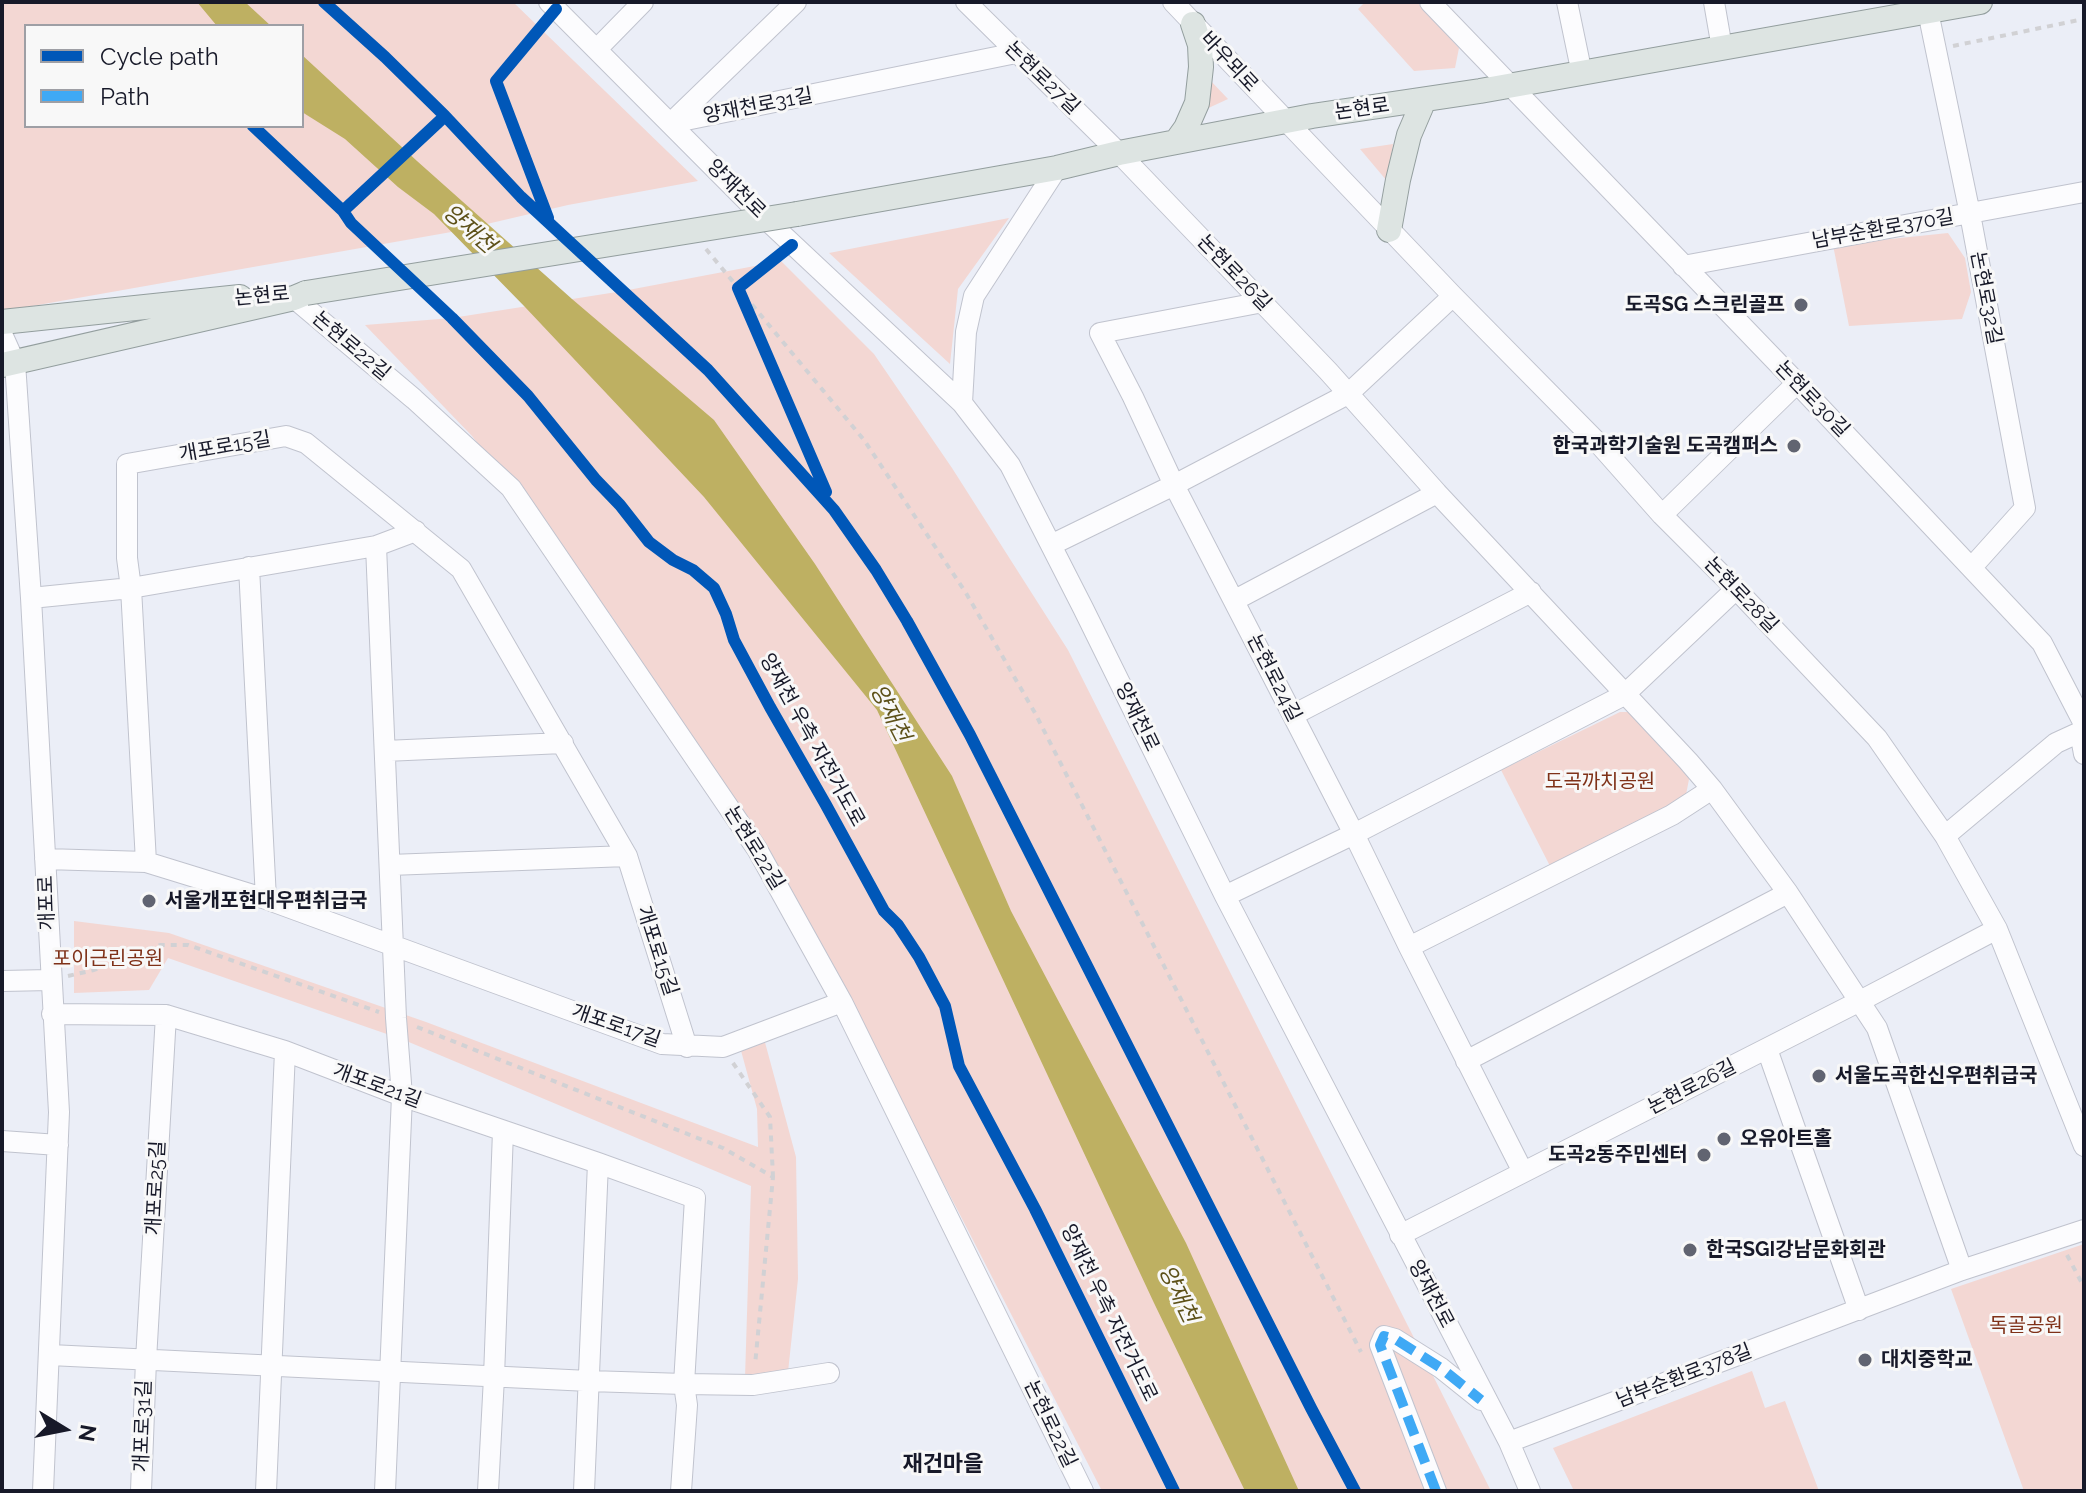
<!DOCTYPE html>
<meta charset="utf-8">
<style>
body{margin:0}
#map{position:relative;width:2086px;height:1493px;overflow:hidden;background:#ebeef7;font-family:Raleway,sans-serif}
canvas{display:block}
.frame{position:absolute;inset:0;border:4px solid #171929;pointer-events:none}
.legend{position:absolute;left:24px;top:24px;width:280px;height:104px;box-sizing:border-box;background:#f8f8f8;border:2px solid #9e9fa5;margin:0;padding:10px 14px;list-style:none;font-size:24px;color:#171929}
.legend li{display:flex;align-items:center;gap:16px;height:40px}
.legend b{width:40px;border:2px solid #9e9fa5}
.north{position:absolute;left:24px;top:1389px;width:80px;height:80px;-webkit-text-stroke:6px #f8f8f8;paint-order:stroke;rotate:100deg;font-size:22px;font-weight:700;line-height:32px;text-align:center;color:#171929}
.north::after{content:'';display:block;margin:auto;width:28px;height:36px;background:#171929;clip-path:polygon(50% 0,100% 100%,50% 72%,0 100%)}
</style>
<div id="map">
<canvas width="2086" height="1493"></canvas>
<div class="frame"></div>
<ul class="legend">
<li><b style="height:10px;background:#0057b8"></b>Cycle path</li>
<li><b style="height:10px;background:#3fa9f5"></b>Path</li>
</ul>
<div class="north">N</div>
</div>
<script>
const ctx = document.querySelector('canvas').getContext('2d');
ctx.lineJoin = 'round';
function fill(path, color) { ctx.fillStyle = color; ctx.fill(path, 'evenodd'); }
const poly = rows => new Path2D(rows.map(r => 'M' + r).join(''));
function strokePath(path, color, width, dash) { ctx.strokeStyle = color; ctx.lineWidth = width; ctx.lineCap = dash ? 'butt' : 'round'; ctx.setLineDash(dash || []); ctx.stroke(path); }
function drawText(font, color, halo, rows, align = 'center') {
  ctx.font = font + ' Raleway,"Noto Sans KR",sans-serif'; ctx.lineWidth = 6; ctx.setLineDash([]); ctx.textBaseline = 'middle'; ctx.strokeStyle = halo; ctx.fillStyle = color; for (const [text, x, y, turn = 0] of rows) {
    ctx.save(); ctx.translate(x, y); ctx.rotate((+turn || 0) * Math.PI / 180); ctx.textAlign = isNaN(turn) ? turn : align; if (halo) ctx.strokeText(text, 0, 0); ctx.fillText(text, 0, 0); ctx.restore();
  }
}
const green = poly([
 [2,2,513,2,698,181,568,205,457,231,4,311,2,302],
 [26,26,302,26,302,126,26,126],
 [1365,2,1417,2,1459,48,1455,68,1414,71,1358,9],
 [1208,78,1228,99,1202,111],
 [1393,144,1387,181,1360,149],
 [1009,218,958,289,950,364,829,253],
 [1948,233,1965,258,1971,292,1962,319,1849,326,1833,245],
 [781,261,874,354,952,468,1068,650,1491,1491,1102,1491,956,1207,779,871,610,614,472,436,365,325,452,318,623,291],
 [1620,712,1628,712,1690,774,1685,800,1550,866,1501,770],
 [74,921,169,933,426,1022,758,1147,757,1109,740,1047,763,1035,796,1157,798,1279,788,1372,745,1378,751,1186,404,1040,168,958,149,990,74,993],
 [2084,1244,2084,1491,2024,1491,1951,1289],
 [1752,1371,1765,1408,1785,1401,1819,1491,1574,1491,1553,1448]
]);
const water = poly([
 [197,2,245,2,271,26,217,26],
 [302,55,417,161,572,299,714,420,815,564,952,776,1011,911,1186,1243,1299,1491,1245,1491,1154,1303,877,710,704,497,525,307,434,214,398,187,345,139,302,112]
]);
const path = poly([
 [1953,46,2084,19],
 [706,249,864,440,966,593,1035,713,1361,1352],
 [68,976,94,970,160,945,188,945,379,1012],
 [417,1027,723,1148,773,1177,755,1365],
 [733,1063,770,1117,773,1177],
 [2067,1255,2084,1287]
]);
const minor = poly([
 [549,2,756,210,962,403,1010,465,1083,608,1225,896,1509,1442,1530,1491],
 [966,2,1119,153,1328,371,1437,493,1688,761,1712,789,1788,893,1877,1028,1962,1270],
 [1173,2,1453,296,1600,445,1662,515,1736,589,1877,738,1945,836,1997,929,2084,1146],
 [1430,2,1797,383,2042,643,2084,724,2080,732,2084,754],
 [1567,2,1582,74],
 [1714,2,1722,48],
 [1926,2,1970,214,2025,508,1972,567],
 [597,49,643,2],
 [671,123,1016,53],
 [671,123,796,2],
 [1683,266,2084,192],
 [294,298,414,399,511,488,757,849,842,1002,1083,1491],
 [1263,302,1100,333,1133,397,1174,485,1354,834,1409,947,1523,1172],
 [2,334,15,363,31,598,59,1112,43,1491],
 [962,403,966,332,974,296,1057,168],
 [1662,515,1797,383],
 [1051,545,1174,485,1348,394,1453,296],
 [376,546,396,1018,402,1096,385,1491],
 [249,567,266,899],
 [31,598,131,588,376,546,416,531],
 [1235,600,1437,493],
 [1293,715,1531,592],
 [385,751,563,743],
 [1945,836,2056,743,2080,732],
 [45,859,146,862,266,899,662,1044,723,1047,842,1002],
 [146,862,131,588,127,558,127,464,286,436,306,443,461,569,627,856,687,1047],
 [390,865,627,856],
 [1225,896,1354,834,1624,695,1736,589],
 [1409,947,1672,815,1712,789],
 [2,981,50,980],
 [52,1014,166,1015,285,1051,402,1096,598,1163,695,1198,684,1384,687,1405,681,1491],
 [1767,1049,1859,1310],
 [1466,1061,1788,893],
 [2,1141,58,1145],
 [1400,1235,1860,1001,1997,929],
 [50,1355,589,1381,684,1384,753,1385,829,1373],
 [1509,1442,1962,1270,2084,1230],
 [141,1491,146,1360,166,1015],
 [266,1491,285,1051],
 [488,1491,494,1377,503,1131],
 [584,1491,598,1163],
 [1436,1491,1380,1345,1384,1336,1395,1339,1441,1368,1481,1400]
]);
const major = poly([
 [1176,142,1186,128,1197,103,1201,67,1200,45,1193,24],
 [797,214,1057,168,1119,153,1312,116,1480,91,1980,2],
 [1389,230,1398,180,1409,135,1424,100],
 [2,322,240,297],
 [2,365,294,298,306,293]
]);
const majorBridge = poly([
 [306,293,797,214]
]);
const quiet = poly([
 [1436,1491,1380,1345,1384,1336,1395,1339,1441,1368,1481,1400]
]);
const cycleway = poly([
 [324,2,385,57,445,116,521,197,708,370,834,510,876,570,907,621,970,735,1311,1408,1355,1491],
 [253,126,343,211,351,223,452,318,528,396,596,480,620,505,649,542,673,560,693,570,714,588,726,614,734,640,770,707,826,805,884,911,898,925,919,957,945,1006,959,1066,1035,1209,1174,1491],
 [343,211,445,116],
 [548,218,496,81,556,9],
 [792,245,738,288,826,492]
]);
const markers = [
 [1801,305,8,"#616471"],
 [1794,446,8,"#616471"],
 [149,901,8,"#616471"],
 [1819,1076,8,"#616471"],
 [1724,1139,8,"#616471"],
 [1704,1155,8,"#616471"],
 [1690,1250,8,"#616471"],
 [1865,1360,8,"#616471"]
];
const streetNames = [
 ["바우뫼로",1229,62,47],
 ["논현로27길",1042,78,44],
 ["양재천로31길",758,106,-11],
 ["논현로",1362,109,-8],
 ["양재천로",736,189,45],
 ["남부순환로370길",1883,229,-10],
 ["논현로26길",1234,273,46],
 ["논현로",262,296,-5],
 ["논현로32길",1986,298,79],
 ["논현로22길",351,346,40],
 ["논현로30길",1812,399,46],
 ["개포로15길",225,447,-10],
 ["논현로28길",1741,595,46],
 ["논현로24길",1274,678,63],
 ["양재천로",1137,717,64],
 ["양재천 우측 자전거도로",812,740,61],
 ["논현로22길",754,848,58],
 ["개포로",47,903,-92],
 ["개포로15길",657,951,72],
 ["개포로17길",616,1026,19],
 ["개포로21길",377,1086,20],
 ["논현로26길",1692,1087,-27],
 ["개포로25길",156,1188,-87],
 ["양재천로",1431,1294,62],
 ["양재천 우측 자전거도로",1109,1313,64],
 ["남부순환로378길",1684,1376,-21],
 ["논현로22길",1050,1424,64],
 ["개포로31길",143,1426,-88]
];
const poiNames = [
 ["도곡SG 스크린골프",1785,305,"right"],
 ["한국과학기술원 도곡캠퍼스",1778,446,"right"],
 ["서울개포현대우편취급국",165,901],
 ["서울도곡한신우편취급국",1835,1076],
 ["오유아트홀",1740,1139],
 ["도곡2동주민센터",1688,1155,"right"],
 ["한국SGI강남문화회관",1706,1250],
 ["대치중학교",1881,1360]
];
const parkNames = [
 ["도곡까치공원",1600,782],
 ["포이근린공원",108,959],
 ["독골공원",2026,1326]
];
const waterNames = [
 ["양재천",469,229,41],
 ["양재천",890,713,63],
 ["양재천",1178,1294,64]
];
const neighbourhoodNames = [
 ["재건마을",943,1464]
];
fill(green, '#f3d7d3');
fill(water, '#beb062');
strokePath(minor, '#c0c3ce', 22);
strokePath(major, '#939e9e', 26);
strokePath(path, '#d1d1d4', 4, [6, 6]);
strokePath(minor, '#fcfcfe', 20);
strokePath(major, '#dde4e2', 24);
strokePath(majorBridge, '#939e9e', 26, []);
strokePath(majorBridge, '#dde4e2', 24);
strokePath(quiet, '#3fa9f5', 10, [20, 10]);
strokePath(cycleway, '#0057b8', 12);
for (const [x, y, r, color] of markers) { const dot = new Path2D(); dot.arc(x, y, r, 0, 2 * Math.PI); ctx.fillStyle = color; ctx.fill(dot); strokePath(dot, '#f8f8f8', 3); }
drawText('20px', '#171929', '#f8f8f8', streetNames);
drawText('bold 20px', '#171929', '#f8f8f8', poiNames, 'left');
drawText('20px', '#7f3118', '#f8f8f8', parkNames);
drawText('italic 22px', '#5d5119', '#f8f8f8', waterNames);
drawText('bold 22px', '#171929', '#f8f8f8', neighbourhoodNames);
</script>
